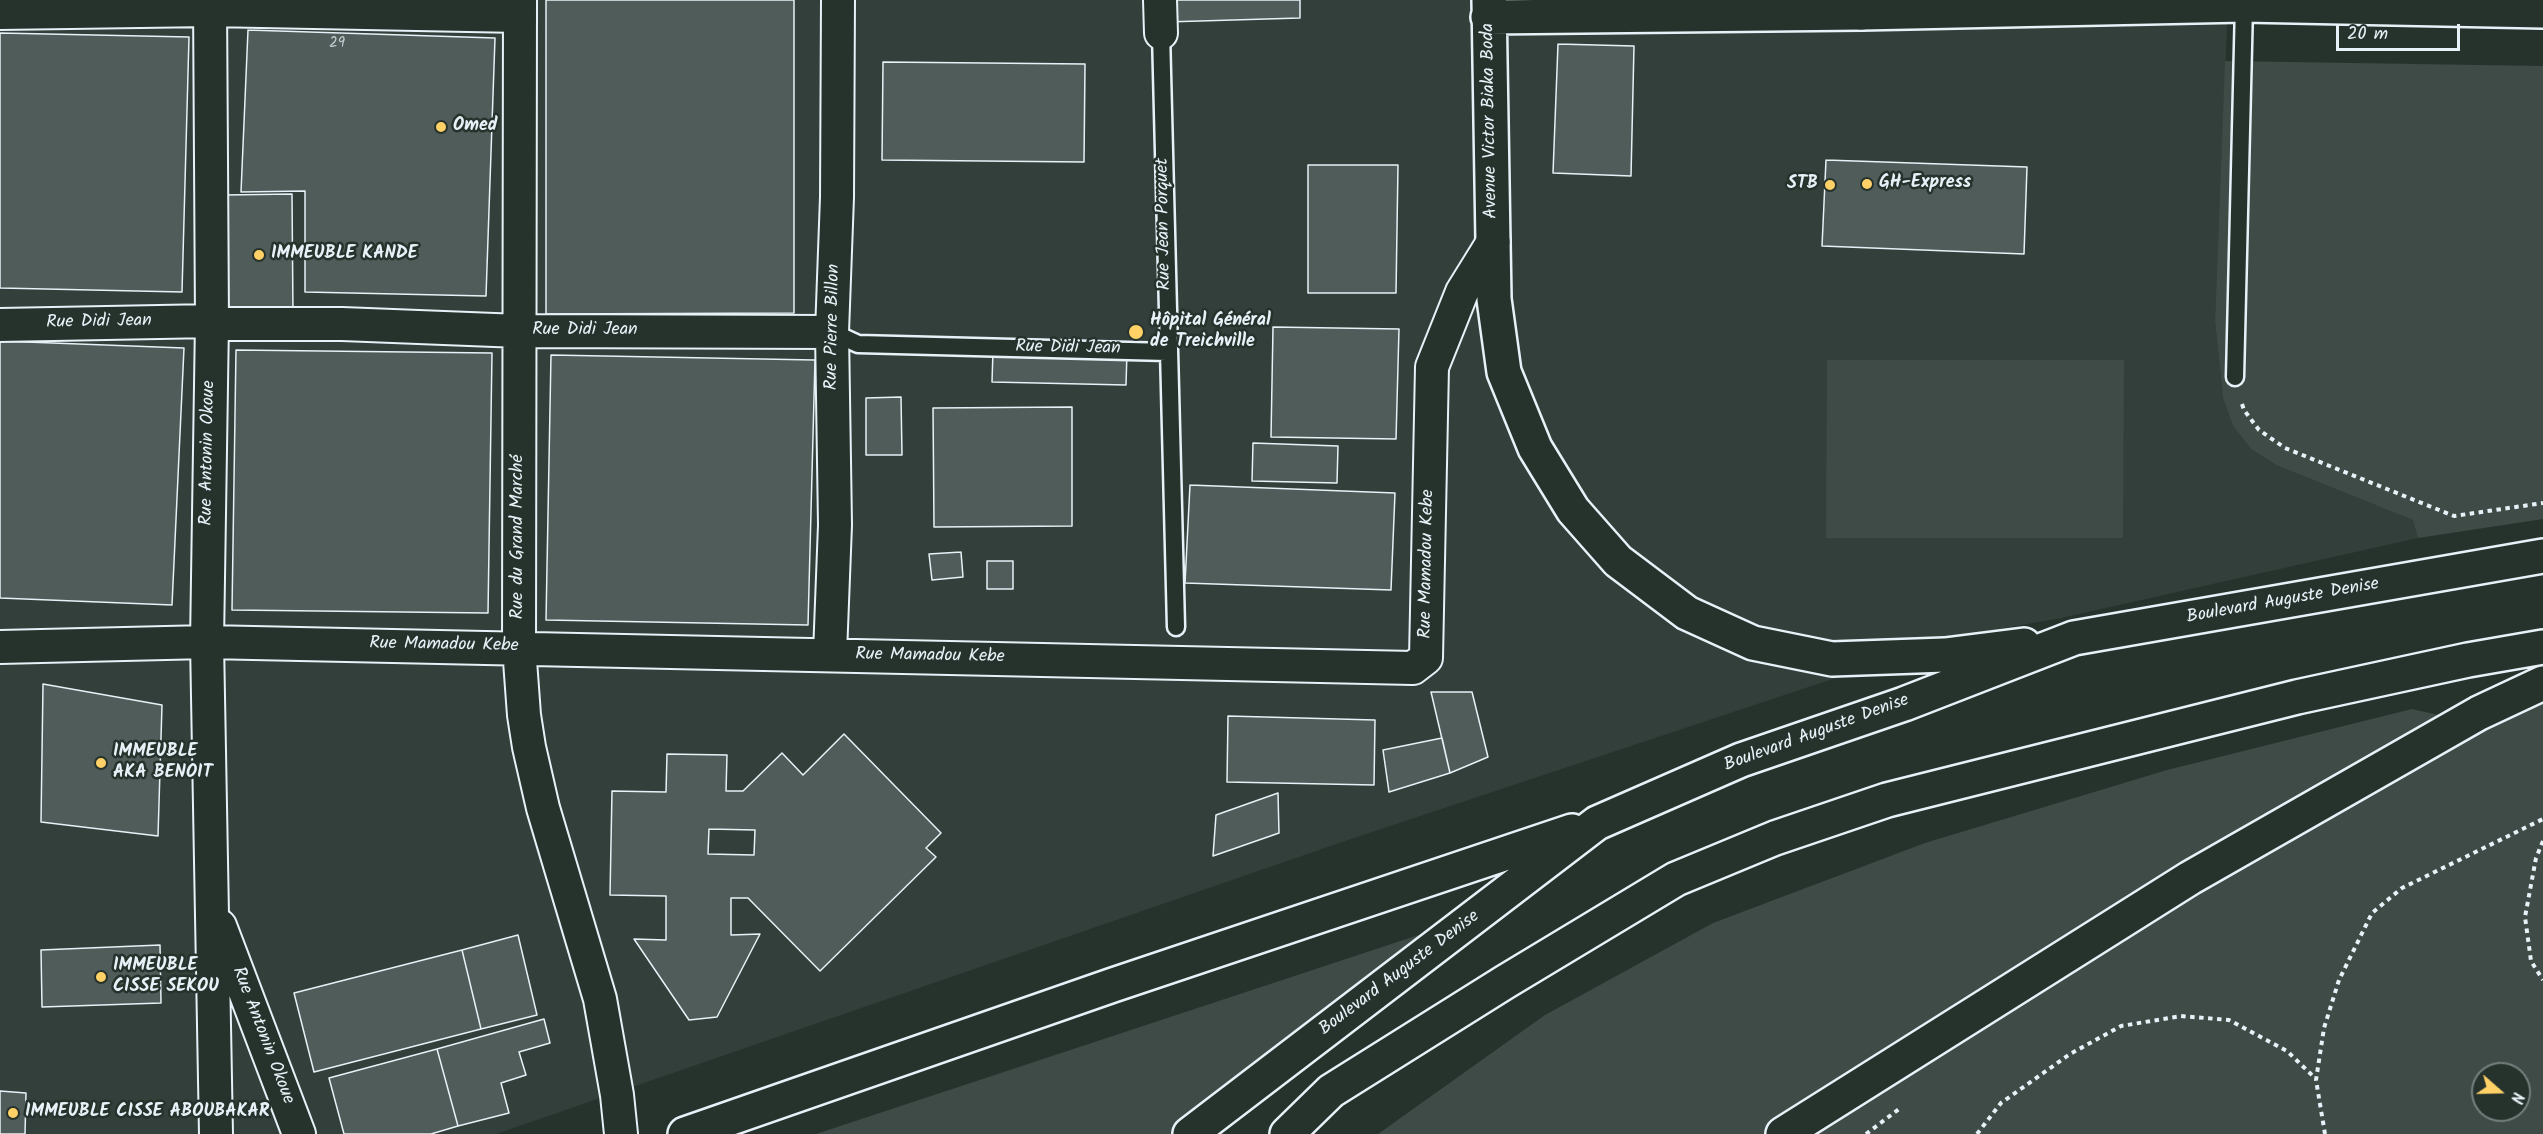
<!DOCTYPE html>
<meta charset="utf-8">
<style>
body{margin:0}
#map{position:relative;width:2543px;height:1134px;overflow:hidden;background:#26332d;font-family:Kalam,sans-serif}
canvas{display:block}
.north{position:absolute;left:2471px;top:1062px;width:60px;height:60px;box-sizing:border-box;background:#26332d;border:2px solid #747f7e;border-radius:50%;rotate:110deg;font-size:16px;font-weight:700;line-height:24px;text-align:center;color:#e8f1f8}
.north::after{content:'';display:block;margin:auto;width:21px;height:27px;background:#ffd166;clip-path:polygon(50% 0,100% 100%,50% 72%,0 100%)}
.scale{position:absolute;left:2336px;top:24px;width:124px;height:27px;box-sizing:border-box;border:3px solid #e8f1f8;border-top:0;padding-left:8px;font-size:18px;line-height:21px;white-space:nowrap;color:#e8f1f8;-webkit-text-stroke:4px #26332d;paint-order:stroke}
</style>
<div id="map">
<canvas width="2543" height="1134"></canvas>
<div class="north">N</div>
<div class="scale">20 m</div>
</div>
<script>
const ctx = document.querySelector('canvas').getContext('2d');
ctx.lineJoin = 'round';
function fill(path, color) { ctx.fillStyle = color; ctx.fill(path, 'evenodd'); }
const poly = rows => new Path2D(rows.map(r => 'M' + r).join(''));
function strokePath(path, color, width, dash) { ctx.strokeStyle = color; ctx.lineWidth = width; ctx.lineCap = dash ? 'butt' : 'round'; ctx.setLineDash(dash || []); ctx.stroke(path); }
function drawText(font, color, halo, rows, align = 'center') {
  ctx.font = font + ' Kalam,sans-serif'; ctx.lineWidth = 5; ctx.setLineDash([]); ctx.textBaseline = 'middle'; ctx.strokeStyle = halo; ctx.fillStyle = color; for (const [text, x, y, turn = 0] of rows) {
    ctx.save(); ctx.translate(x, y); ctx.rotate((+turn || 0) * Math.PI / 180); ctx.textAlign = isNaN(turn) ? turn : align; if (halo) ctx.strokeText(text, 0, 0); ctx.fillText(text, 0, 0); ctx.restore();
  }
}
const built = poly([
 [0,0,2228,0,2215,321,2223,398,2233,426,2251,449,2276,465,2414,520,2418,538,2061,618,1965,635,1348,840,496,1134,0,1134]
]);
const green = poly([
 [2225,61,2543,66,2543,519,2418,538,2413,520,2276,465,2251,449,2233,426,2223,398,2215,321],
 [1827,360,2124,360,2123,538,1826,538],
 [2543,700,2543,1134,1378,1134,1545,1015,1713,923,1925,843,2167,770,2412,709,2486,726],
 [2483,1074,2519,1074,2519,1110,2483,1110],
 [1458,922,1175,1134,816,1134]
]);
const building = poly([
 [546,0,794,0,794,313,546,314,546,0],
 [1166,0,1300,0,1300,18,1166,22,1166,0],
 [248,30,495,38,486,296,305,292,305,191,241,192,248,30],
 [0,33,189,37,182,292,0,288,0,33],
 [1558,44,1634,46,1631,176,1553,173,1558,44],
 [883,62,1085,64,1084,162,882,160,883,62],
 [1826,160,2027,167,2024,254,1822,246,1826,160],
 [1308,165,1398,165,1396,293,1308,293,1308,165],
 [292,194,293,315,226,315,225,195,292,194],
 [1273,327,1399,329,1396,439,1271,437,1273,327],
 [0,341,184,348,172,605,0,598,0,341],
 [236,350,492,353,488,613,232,610,236,350],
 [993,350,1127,352,1126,385,992,382,993,350],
 [551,355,815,360,808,625,546,620,551,355],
 [901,397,902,455,866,455,866,398,901,397],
 [1072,407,1072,526,934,527,933,408,1072,407],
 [1253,443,1338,446,1337,483,1252,481,1253,443],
 [1190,485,1395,493,1391,590,1185,583,1190,485],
 [961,552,963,577,932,580,929,554,961,552],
 [987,561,1013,561,1013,589,987,589,987,561],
 [43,684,162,705,158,836,41,822,43,684],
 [1431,692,1472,692,1488,757,1450,773,1431,692],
 [1228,716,1375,720,1374,785,1227,782,1228,716],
 [844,734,941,833,926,848,936,857,820,971,748,898,731,898,731,935,760,934,717,1017,689,1020,634,939,666,940,666,896,610,895,612,791,666,792,667,754,727,755,726,791,743,791,782,753,803,775,844,734],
 [709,829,755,830,754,855,708,854,709,829],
 [1442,738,1450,773,1389,792,1383,750,1442,738],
 [1278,793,1279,833,1213,856,1216,815,1278,793],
 [518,935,537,1015,481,1029,462,950,518,935],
 [160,945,161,1003,42,1007,41,950,160,945],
 [462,950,481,1029,314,1072,294,993,462,950],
 [544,1019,550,1043,519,1052,526,1075,501,1083,509,1113,458,1126,437,1049,544,1019],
 [437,1049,458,1126,431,1134,344,1134,329,1078,437,1049],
 [0,1091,26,1093,25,1134,0,1134,0,1091]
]);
const path = poly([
 [2242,404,2244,410,2259,430,2285,448,2454,516,2543,503],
 [2543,841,2536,858,2525,917,2531,961,2543,980],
 [1866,1134,1899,1109],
 [1977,1134,2001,1103,2070,1054,2121,1026,2181,1016,2229,1020,2287,1051,2316,1079],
 [2325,1134,2316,1080,2324,1028,2339,980,2372,913,2402,888,2543,819]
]);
const service = poly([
 [1161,33,1176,627],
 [832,332,858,344,1167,352],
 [2235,377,2244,5]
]);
const minor = poly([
 [210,0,212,321,207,642,216,1134],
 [520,0,519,647,524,715,529,747,543,808,600,999,617,1095,621,1134],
 [1160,0,1161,33],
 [0,13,210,10,520,16],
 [0,325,212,321,225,324,342,324,520,331,832,332],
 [0,647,207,642,1413,668,1426,658,1432,367,1462,292,1493,242],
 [830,654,835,525,832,332,837,197,838,0],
 [220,926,299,1134]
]);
const tertiary = poly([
 [1489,0,1493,242],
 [1488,17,1861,13]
]);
const secondary = poly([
 [1861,0,1861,13,2244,5,2543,11]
]);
const trunk = poly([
 [1493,242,1494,299,1504,372,1535,448,1573,510,1618,561,1687,613,1753,643,1832,659,1945,655,2024,645],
 [685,1134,1113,985,1572,831],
 [1190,1134,1597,823,1741,760,1904,704,2074,638,2543,556],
 [1287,1134,1331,1091,1505,982,1676,879,1775,838,1887,800,2297,697,2468,660,2543,647],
 [1783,1134,2190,878,2479,713,2543,683]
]);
const markers = [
 [441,127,6,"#ffd166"],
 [1867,184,6,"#ffd166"],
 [1830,185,6,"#ffd166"],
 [259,255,6,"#ffd166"],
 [1136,332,8,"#ffd166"],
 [101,763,6,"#ffd166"],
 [101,977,6,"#ffd166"],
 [13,1113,6,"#ffd166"]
];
const numberNames = [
 ["29",337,44]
];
const streetNames = [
 ["Avenue Victor Biaka Boda",1491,121,-91],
 ["Rue Jean Porquet",1165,224,-91],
 ["Rue Didi Jean",99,323,-1],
 ["Rue Pierre Billon",834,327,-89],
 ["Rue Didi Jean",585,331],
 ["Rue Didi Jean",1068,349,1],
 ["Rue Antonin Okoue",209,453,-89],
 ["Rue du Grand Marché",519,537,-90],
 ["Rue Mamadou Kebe",1428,564,-89],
 ["Boulevard Auguste Denise",2283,602,-10],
 ["Rue Mamadou Kebe",444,646,1],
 ["Rue Mamadou Kebe",930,657,1],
 ["Boulevard Auguste Denise",1817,734,-20],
 ["Boulevard Auguste Denise",1400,974,-37],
 ["Rue Antonin Okoue",262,1036,69]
];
const poiNames = [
 ["Omed",453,127],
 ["GH-Express",1879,184],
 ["STB",1818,185,"right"],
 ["IMMEUBLE KANDE",271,255],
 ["Hôpital Général",1150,322],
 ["de Treichville",1150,343],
 ["IMMEUBLE",113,753],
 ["AKA BENOIT",113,774],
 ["IMMEUBLE",113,967],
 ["CISSE SEKOU",113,988],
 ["IMMEUBLE CISSE ABOUBAKAR",25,1113]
];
fill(built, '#333f3a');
fill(green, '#3e4b47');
fill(building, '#505c59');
strokePath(building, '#e8f1f8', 1.5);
strokePath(service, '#e8f1f8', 21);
strokePath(minor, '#e8f1f8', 36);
strokePath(tertiary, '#e8f1f8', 38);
strokePath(secondary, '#e8f1f8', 38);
strokePath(trunk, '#e8f1f8', 38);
strokePath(path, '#e8f1f8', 4, [4.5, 4.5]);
strokePath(service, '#26332d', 16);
strokePath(minor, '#26332d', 32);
strokePath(tertiary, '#26332d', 33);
strokePath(secondary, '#26332d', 33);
strokePath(trunk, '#26332d', 33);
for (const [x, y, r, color] of markers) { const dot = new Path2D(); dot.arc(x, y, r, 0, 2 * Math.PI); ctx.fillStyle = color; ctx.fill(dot); strokePath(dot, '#26332d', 2); }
drawText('15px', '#c2ccd0', null, numberNames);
drawText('18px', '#e8f1f8', '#26332d', streetNames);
drawText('bold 18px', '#e8f1f8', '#26332d', poiNames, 'left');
</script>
